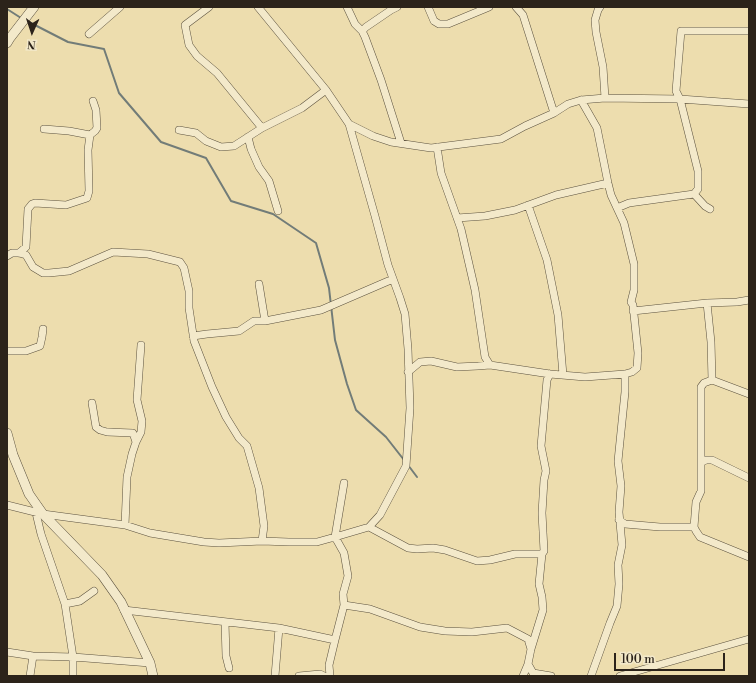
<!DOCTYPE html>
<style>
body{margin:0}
#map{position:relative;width:756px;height:683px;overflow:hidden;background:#edddae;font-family:"Libre Bodoni",serif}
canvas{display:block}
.frame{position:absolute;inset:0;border:8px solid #2c231a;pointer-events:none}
.north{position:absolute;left:12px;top:12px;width:40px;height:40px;-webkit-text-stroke:3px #f3e9ca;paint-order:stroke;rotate:183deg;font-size:11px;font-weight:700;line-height:16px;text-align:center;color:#2c231a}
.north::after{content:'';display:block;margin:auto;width:14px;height:18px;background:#2c231a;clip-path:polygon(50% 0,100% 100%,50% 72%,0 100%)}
.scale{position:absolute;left:614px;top:653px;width:111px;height:18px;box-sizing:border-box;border:2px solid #2c231a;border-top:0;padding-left:5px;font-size:12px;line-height:14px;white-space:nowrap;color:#2c231a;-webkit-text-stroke:3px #f3e9ca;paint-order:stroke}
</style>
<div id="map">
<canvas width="756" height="683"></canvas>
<div class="frame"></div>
<div class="north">N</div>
<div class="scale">100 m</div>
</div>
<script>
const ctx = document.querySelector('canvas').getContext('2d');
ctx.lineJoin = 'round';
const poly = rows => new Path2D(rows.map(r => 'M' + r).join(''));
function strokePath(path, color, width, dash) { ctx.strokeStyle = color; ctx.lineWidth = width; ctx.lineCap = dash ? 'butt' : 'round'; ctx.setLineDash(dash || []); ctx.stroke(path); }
const stream = poly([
 [7,9,21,18],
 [27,21,68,42,104,49,119,93,161,142,206,158,231,201,273,214,316,243,329,288,335,340,347,384,356,410,386,437,404,460],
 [408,465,417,477]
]);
const minor = poly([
 [209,7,185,25,189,45,197,56,217,73,262,128],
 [258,7,326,90,349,124,373,136,391,142,431,148,501,139,525,126,554,113,568,104,581,100,605,98,680,99,749,104],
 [347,7,355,24,362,31,365,37,381,80,401,143],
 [428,7,434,21,439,24,448,24,489,7],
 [516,7,523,15,554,113],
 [600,7,598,10,595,20,596,32,603,67,605,98],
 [362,31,366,27,391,10,397,7],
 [89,34,120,7],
 [349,124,375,216,388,265,400,298,405,314,408,349,410,408,406,466,380,515,369,527],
 [44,129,69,131,90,135],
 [179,130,196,133,206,141,221,147,234,146,262,128,302,108,326,90],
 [248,137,251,149,259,167,269,181,278,211],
 [437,147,441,173,461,229,475,290,485,357,490,365],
 [528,205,547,260,558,315,563,375],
 [617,208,629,203,694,194],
 [710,209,705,206,694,194,698,189,698,171,680,99,676,91,681,31,749,31],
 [457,218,485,216,515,210,556,195,608,183],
 [19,253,26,247,28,209,32,204,35,203,66,205,87,198,89,191,88,150,90,135,95,131,97,128,96,110,93,101],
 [7,256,12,253,19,253,26,255,33,267,43,273,49,273,69,271,113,252,148,254,180,262,184,268,189,291,189,308,194,341,212,387,226,417,239,438,247,446,259,488,264,526,262,541],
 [259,284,265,321],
 [707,303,737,302,749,300],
 [633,311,707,303,711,342,712,380],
 [193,336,207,334,239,331,254,321,265,321,321,310,393,279],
 [7,351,26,351,40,346,42,337,43,329],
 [408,372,420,362,431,361,457,367,478,366,490,365,550,374,585,377,625,374,632,372,637,368,638,353,633,305,631,302,634,290,634,264,624,223,611,195,608,183,597,128,581,100],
 [550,374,547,380,541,446,546,471,544,480,542,513,544,551,542,554,539,584,542,597,543,610,531,649,528,664,533,673,551,676],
 [749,394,712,380,704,383,701,387,701,491,696,502,694,527,696,531,700,537,749,557],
 [92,403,96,427,100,430,107,432,133,433,136,442],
 [702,462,706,460,712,460,749,478],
 [7,505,43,514,125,525,150,533,204,542,219,543,262,541,289,542,317,542,335,537,369,527,408,548,417,549,433,548,445,550,477,561,490,560,515,554,542,554],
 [36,513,41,534,65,604,73,657,73,676],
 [619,520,625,524,660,527,694,527],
 [125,525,127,477,132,454,136,442,141,432,142,421,137,400,141,345],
 [65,604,80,601,94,591],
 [344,605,370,609,420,627,445,631,472,632,507,628,528,639,531,649],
 [124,610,279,628,335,640],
 [225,622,226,656,229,668],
 [7,652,33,656,73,657,150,663],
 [30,676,33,656],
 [275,676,279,628],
 [299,676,320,674,324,676],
 [330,676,329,665,335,640,344,605,343,594,348,576,344,553,335,537,344,483],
 [523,676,528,664],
 [591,676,610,623,617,606,619,584,618,565,622,545,619,512,621,486,618,461,625,392,625,374],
 [620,676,749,639]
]);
const tertiary = poly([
 [7,43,10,38,34,7],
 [7,433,13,455,29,494,43,514,102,575,121,602,150,663,153,676]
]);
strokePath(stream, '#727c78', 2);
strokePath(minor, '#5c523f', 8);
strokePath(tertiary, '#5c523f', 10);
strokePath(minor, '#f3e9ca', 7);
strokePath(tertiary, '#f3e9ca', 9);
</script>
